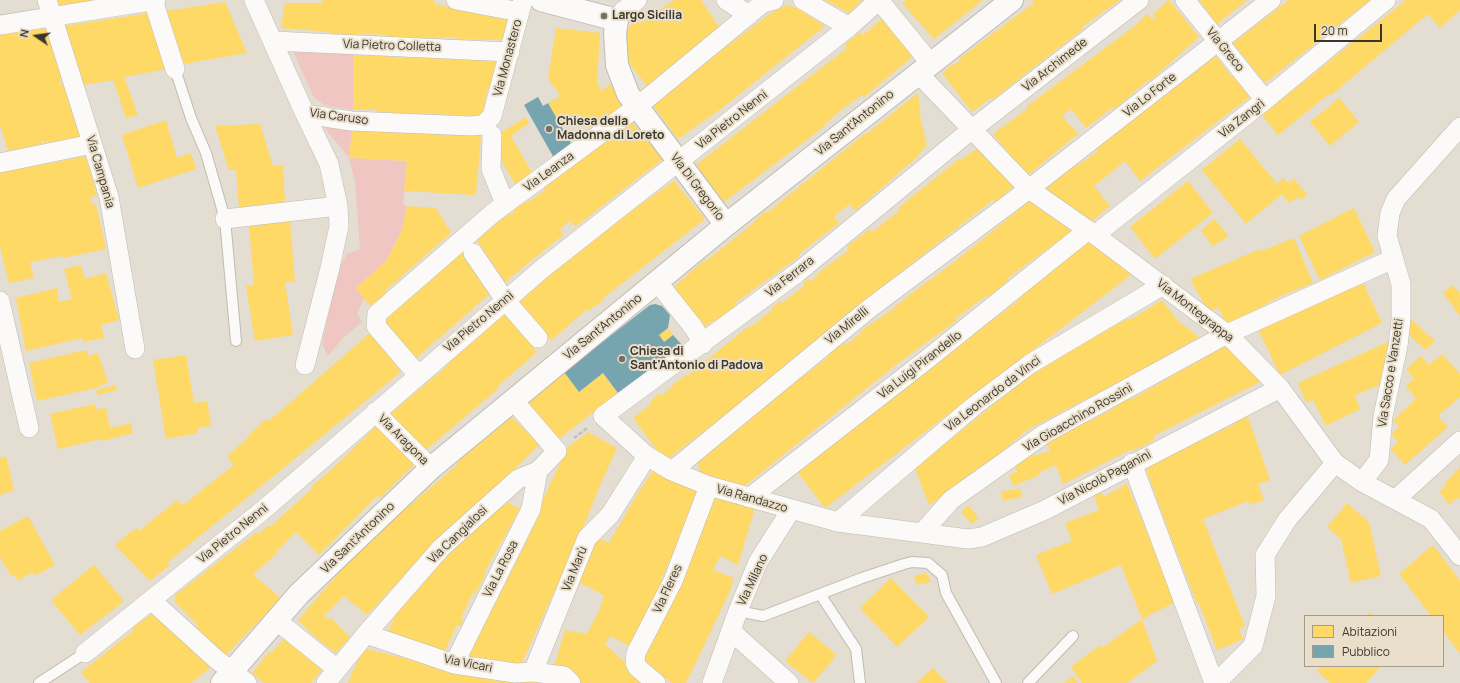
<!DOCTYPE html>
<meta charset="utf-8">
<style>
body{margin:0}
#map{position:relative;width:1460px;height:683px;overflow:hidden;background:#e3ddd2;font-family:Manrope,sans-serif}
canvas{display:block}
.legend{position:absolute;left:1304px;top:615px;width:140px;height:52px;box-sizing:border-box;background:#eadfcb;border:1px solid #a49b8c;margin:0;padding:5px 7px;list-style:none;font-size:12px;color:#3a362d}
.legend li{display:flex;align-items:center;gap:8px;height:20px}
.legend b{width:20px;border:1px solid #a49b8c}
.north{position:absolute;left:16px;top:16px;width:40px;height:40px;-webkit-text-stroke:3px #eadfcb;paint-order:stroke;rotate:283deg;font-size:11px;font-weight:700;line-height:16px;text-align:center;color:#3a362d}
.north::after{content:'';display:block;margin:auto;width:14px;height:18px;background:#3a362d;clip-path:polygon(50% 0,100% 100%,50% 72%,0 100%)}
.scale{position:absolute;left:1314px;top:24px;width:68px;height:18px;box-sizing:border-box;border:2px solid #3a362d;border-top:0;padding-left:5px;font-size:12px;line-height:14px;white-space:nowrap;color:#3a362d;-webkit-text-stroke:3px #eadfcb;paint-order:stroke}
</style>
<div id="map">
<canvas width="1460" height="683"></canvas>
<ul class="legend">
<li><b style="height:11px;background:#ffd966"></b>Abitazioni</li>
<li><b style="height:11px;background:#76a5af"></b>Pubblico</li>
</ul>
<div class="north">N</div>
<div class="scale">20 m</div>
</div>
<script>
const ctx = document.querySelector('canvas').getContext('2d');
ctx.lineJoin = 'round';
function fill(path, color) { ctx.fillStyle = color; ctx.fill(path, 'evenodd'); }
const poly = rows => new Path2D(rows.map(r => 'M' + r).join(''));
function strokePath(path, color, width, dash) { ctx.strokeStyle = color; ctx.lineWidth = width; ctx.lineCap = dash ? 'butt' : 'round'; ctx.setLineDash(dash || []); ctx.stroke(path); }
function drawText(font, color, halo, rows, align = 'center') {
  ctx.font = font + ' Manrope,sans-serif'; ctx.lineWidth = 4; ctx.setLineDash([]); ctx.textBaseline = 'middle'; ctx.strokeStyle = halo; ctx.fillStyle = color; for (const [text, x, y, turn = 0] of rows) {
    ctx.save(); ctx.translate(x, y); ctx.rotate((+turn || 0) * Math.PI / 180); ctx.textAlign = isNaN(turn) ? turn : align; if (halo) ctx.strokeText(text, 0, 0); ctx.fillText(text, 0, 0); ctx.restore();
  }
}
const green = poly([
 [293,51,353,54,353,110,324,105,313,96],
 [324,127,352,130,349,158,407,161,403,205,407,206,402,230,386,261,356,288,364,298,357,314,362,322,343,338,328,356,322,344,337,272,347,254,360,249,355,182,349,158]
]);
const homes = poly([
 [56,0,107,0,59,8],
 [323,0,434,0,435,4,510,21,506,40,457,39,457,37,411,38,411,40,389,38,389,35,363,34,342,37,331,34,329,32,281,28,285,3,322,3],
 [674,0,701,0,721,30,701,43,647,86,624,57,624,30,638,21,640,24],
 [825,0,862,0,849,13],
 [906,0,983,0,934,39,902,3],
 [1033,0,1120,0,1082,27,1083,29,992,100,991,98,972,112,942,73,953,64,954,65,961,60,960,58,1031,5,1032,6,1034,5,1032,1],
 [1169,0,1199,37,1150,81,1148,80,1115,109,1113,107,1086,128,1071,109,1062,116,1078,134,1027,176,993,134,1027,109,1026,107,1136,25,1147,14,1152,19,1155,17,1153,14],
 [1199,0,1247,0,1217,24],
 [1289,0,1370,0,1265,83,1233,43],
 [1406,0,1460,0,1460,10,1440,28,1428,14,1330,96,1329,94,1278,135,1262,115],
 [225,2,247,53,184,64,166,11],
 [787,5,799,9,825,26,722,108,678,139,652,104,699,69,698,66,718,50,719,52,771,13],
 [149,13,167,69,124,77,138,115,126,118,113,80,83,85,64,26],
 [882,19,916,54,864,97,862,95,840,111,824,125,825,126,724,202,696,165,847,48,845,44,860,32,863,35],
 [46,28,62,78,60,79,61,85,65,84,80,137,46,143,45,141,41,141,42,144,8,151,0,125,0,35],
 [556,28,600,33,597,82,602,91,610,84,624,105,592,132,580,114,560,126,548,103,561,96,548,79],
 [370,52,390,53,390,57,498,60,494,90,487,89,483,116,406,113,406,114,391,114,391,112,378,113,377,110,353,110,353,55,369,56],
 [1216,56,1232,77,1234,76,1251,96,1140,181,1125,161,1094,186,1110,206,1091,222,1046,188,1076,164,1078,165,1094,154,1098,150,1097,147],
 [918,93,921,122,927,145,915,159,855,211,850,204,834,216,839,223,799,254,800,256,735,303,737,305,723,316,703,327,674,287,704,260,706,261,746,229,765,211,767,213,864,134,865,135],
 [1339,98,1359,122,1330,146,1310,122],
 [526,117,529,123,511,136,533,174,516,185,503,164,497,135],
 [166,120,177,158,191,153,196,169,138,188,122,135],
 [632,122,648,143,650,142,663,159,575,227,570,221,560,229,563,235,505,282,476,239,510,213,511,215,514,212,513,210,525,201,527,203,545,190,544,187,587,153,588,155],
 [260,124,273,166,283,166,285,202,239,208,236,170,229,170,215,126],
 [352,130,433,131,433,134,481,136,476,195,404,191,407,161,349,158],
 [1240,139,1277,184,1283,178,1288,183,1294,179,1307,195,1301,200,1298,197,1289,203,1282,194,1246,224,1202,170],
 [980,146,1015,185,995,202,993,200,883,286,723,417,665,461,633,418,652,403,650,401,659,394,661,396,673,386,672,385,686,375,687,376,749,326,750,328,772,310,771,308,780,301,781,304,804,286,803,283,808,279,811,281,818,275,817,274,849,250,847,246,870,229,872,232,900,210,898,208,959,159,961,160],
 [86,156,97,196,90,197,92,205,96,204,106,249,63,258,62,256,30,262,34,278,9,283,0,247,0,170,36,162,37,166],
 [674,181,705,219,602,299,604,300,588,311,587,309,551,341,516,299,554,272,605,231,604,230],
 [1188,181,1213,213,1155,259,1130,227],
 [1032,199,1072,231,1008,278,1009,280,988,297,987,295,955,319,956,321,897,364,742,488,700,474,697,457,814,368,828,357,828,355,844,342,846,345,861,333,860,331,889,312,913,292,948,267],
 [407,206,436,208,451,233,385,291,387,293,370,306,356,288,386,261,402,230],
 [1354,208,1375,252,1320,280,1299,236],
 [1214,219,1229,236,1213,246,1201,231],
 [290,221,295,282,285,282,293,335,255,341,246,286,254,285,249,224],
 [1294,238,1313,283,1280,296,1231,324,1225,321,1218,307,1209,312,1190,279,1260,249,1261,251],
 [1089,241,1131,275,825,508,796,470,992,317,993,320,1021,298,1019,295],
 [462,251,493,291,414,360,383,321],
 [81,265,85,279,106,273,119,320,101,325,104,338,83,342,82,338,26,351,16,298,57,288,59,302,72,299,64,269],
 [1361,278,1382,323,1280,375,1258,329],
 [1453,285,1460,294,1460,316,1443,293],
 [1162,300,1178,321,1199,337,1153,364,1027,430,973,477,929,505,915,468,1009,392,1009,389,1043,368,1043,366,1129,318,1130,320],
 [506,312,537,352,497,387,499,388,427,449,407,432,390,414,447,366,446,364,480,334,481,335,483,333,482,331],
 [1410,318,1435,341,1425,350,1408,334],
 [668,328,673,335,664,342,659,335],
 [370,333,401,372,168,562,170,565,150,581,115,545,136,528,139,531,177,500,183,505,234,465,227,456,248,438,247,437,266,419,268,421,284,408],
 [1392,340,1384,383,1355,395,1360,409,1326,426,1313,400,1306,402,1298,383],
 [1228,344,1264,380,1153,436,1155,440,1133,451,1132,449,1063,484,1056,465,1040,472,1040,475,1013,486,1009,475,1017,472,1014,465,1032,455,1034,456,1050,451,1047,443,1088,419,1090,421,1111,410,1110,408,1131,396,1132,399],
 [86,350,88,356,98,353,108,382,96,388,37,401,29,363],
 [1442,354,1460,374,1460,397,1438,416,1448,427,1405,465,1390,449,1398,442,1391,434,1399,427,1393,420,1416,399,1406,386,1414,379,1406,369,1421,356,1429,365],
 [186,355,194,403,207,401,211,426,198,428,198,433,166,439,153,360],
 [564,372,579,392,603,373,618,393,556,441,526,402],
 [116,385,117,390,98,395,96,390],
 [95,404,96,409,106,408,110,428,131,423,133,433,102,441,101,439,58,449,50,414],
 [512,417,540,444,397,585,395,585,367,615,344,596,324,616,329,620,331,618,350,637,336,653,315,637,298,620,363,545,457,465,456,463],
 [1248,417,1270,480,1258,484,1264,500,1251,505,1248,501,1203,519,1245,626,1239,628,1243,639,1217,650,1199,603,1197,603,1172,540,1145,466,1233,425,1233,422],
 [378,424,415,464,380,498,377,496,319,555,296,532,276,552,277,553,253,575,281,598,226,655,224,655,196,628,198,626,174,601,176,599,174,596,257,532,259,534,268,525,270,527,313,488,312,486,330,471],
 [588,432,617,448,598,490,582,531,520,667,465,660,524,546,533,527,531,526,567,448],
 [6,456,14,490,0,495,0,458],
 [1460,467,1460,499,1458,497,1449,505,1439,491,1446,486,1444,484],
 [654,469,698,488,693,501,695,503,661,580,664,581,659,593,656,592,632,647,610,636,605,644,647,683,582,683,576,677,577,675,555,664,565,630,587,634,599,611,604,595,578,582,595,537,609,543,638,493],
 [1127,484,1176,602,1142,619,1157,661,1127,683,1082,683,1071,667,1100,645,1102,648,1142,619,1121,565,1052,594,1036,555,1072,541,1065,523,1099,510,1094,495,1101,491,1103,497],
 [1020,488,1022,497,1003,501,1001,492],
 [713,493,755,508,738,565,720,556,713,570,734,578,730,591,686,683,672,683,640,661,660,624,661,625,684,576],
 [502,499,520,509,484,573,486,574,475,594,473,593,461,618,463,620,461,626,457,625,443,655,387,634,397,611,399,612,411,591,424,575,450,554,468,533],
 [1347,503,1369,522,1381,576,1351,583,1341,539,1327,527],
 [968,505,979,518,972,524,961,512],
 [28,516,55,565,34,576,32,572,18,581,15,575,12,577,0,557,0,531],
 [1433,545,1460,581,1460,654,1443,631,1443,616,1431,616,1399,574],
 [94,565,124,601,80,635,51,600],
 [927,573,931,582,917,585,914,576],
 [891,578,929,617,897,647,860,608],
 [156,611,210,668,191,683,90,683,81,672,133,631,132,628],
 [1370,612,1374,616,1366,616],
 [809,632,837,655,813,683,785,661],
 [287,636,325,666,311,683,264,683,252,673,269,652,271,653],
 [363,648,431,665,431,666,564,683,348,683],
 [1321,666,1381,666,1366,683,1330,683,1317,671],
 [933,668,947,683,917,683],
 [1074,676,1078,683,1064,683]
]);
const public = poly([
 [538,97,543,106,548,103,572,145,554,158,524,105],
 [655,304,662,306,670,315,668,328,659,335,664,342,673,335,682,345,618,393,603,373,579,392,564,372,650,305]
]);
const path = poly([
 [574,438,587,428]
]);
const service = poly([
 [175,69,191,118,206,153,225,219,236,341],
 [820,594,856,649,860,683],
 [738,611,763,616,862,578,904,564,912,562,928,563,942,575,946,593,996,683],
 [39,683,85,653],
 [1028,683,1073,636]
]);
const minor = poly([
 [47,0,109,197,135,349],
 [153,0,175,69],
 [254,0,305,114,351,121,471,126,483,125,492,116,523,0],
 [456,0,520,12],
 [726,0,749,15],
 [803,0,849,27],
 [879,0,931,64],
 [1139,0,971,130,797,273,603,416,647,456,672,471,709,486,838,522,968,539,982,537,1045,510,1280,388],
 [1185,0,1265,100],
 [617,20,623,11,637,0],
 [0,25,156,0],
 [273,41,510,52],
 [918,73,1029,189,1095,235,1227,334,1280,388,1335,463,1362,482,1431,519,1460,556],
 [492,135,491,169,505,204],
 [0,163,92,144],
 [225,219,338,206],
 [1095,235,1265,100,1386,0],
 [473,253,505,300,538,338],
 [658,283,694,328,703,344],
 [0,301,29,428],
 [305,365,330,268,339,226,338,206,329,164,305,114],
 [418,375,376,326,377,314,493,213,638,106,763,3,774,0],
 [375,412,431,468],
 [1132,463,1214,683],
 [672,471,870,308,1029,189,1271,0],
 [1362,482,1379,460,1383,416,1398,346,1401,320,1401,284,1387,236,1390,213,1396,199,1460,127],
 [749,498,925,361,1088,230],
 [1396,499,1460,441],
 [838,522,974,406,1030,364,1163,285],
 [922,533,951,500,1044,434,1227,334,1393,259],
 [151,600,216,659,247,683],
 [276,620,337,669],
 [731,631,789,683],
 [366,634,454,664,515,673,533,672,564,676,571,683],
 [85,653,262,511,542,269,849,27,879,0],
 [454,664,531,509,538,471],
 [533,672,587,538,610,515,647,456],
 [326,683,366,634,441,548,518,479,538,471,557,451,513,400],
 [656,683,638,668,635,663,636,653,673,581,709,486],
 [712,683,738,611,758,562,791,510],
 [1216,683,1253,646,1266,596,1265,555,1287,520,1335,463]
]);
const tertiary = poly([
 [541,0,617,20,615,33,617,65,628,94,726,225],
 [222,683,299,594,431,468,726,225,1012,0]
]);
const markers = [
 [604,16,4,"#757067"],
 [549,129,4,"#757067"],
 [622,359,4,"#757067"]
];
const poiNames = [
 ["Largo Sicilia",612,16],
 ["Chiesa della",557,122],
 ["Madonna di Loreto",557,136],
 ["Chiesa di",630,352],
 ["Sant'Antonio di Padova",630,366]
];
const streetNames = [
 ["Via Pietro Colletta",392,46,2],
 ["Via Greco",1225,50,51],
 ["Via Monastero",508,58,-75],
 ["Via Archimede",1055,65,-38],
 ["Via Lo Forte",1150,95,-38],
 ["Via Caruso",339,117,8],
 ["Via Zangrì",1242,119,-38],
 ["Via Pietro Nenni",732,120,-38],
 ["Via Sant'Antonino",855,123,-39],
 ["Via Campania",100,172,74],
 ["Via Leanza",549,172,-36],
 ["Via Di Gregorio",697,187,53],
 ["Via Ferrara",790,277,-38],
 ["Via Montegrappa",1195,311,38],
 ["Via Pietro Nenni",479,322,-40],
 ["Via Mirelli",847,326,-39],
 ["Via Sant'Antonino",603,327,-39],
 ["Via Luigi Pirandello",920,365,-38],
 ["Via Sacco e Vanzetti",1391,373,-81],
 ["Via Leonardo da Vinci",993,394,-37],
 ["Via Gioacchino Rossini",1078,418,-30],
 ["Via Aragona",403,440,45],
 ["Via Nicolò Paganini",1105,478,-28],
 ["Via Randazzo",752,499,16],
 ["Via Pietro Nenni",233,534,-39],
 ["Via Cangialosi",458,535,-44],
 ["Via Sant'Antonino",358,538,-44],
 ["Via La Rosa",501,569,-63],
 ["Via Marù",575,569,-68],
 ["Via Milano",753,580,-65],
 ["Via Fleres",668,589,-65],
 ["Via Vicari",468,664,11]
];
fill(green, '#f0c6c3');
fill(homes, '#ffd966');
fill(public, '#76a5af');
strokePath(service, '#bfbbb2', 12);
strokePath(minor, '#bfbbb2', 20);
strokePath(tertiary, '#bfbbb2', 24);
strokePath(path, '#c2bebb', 2.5, [4, 2]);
strokePath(service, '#fbfaf8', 10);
strokePath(minor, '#fbfaf8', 19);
strokePath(tertiary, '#fbfaf8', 22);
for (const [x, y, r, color] of markers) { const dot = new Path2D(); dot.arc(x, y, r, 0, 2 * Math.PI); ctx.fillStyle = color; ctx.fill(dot); strokePath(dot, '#eadfcb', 1.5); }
drawText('bold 12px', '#3a362d', '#eadfcb', poiNames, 'left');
drawText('12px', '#3a362d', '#eadfcb', streetNames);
</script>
